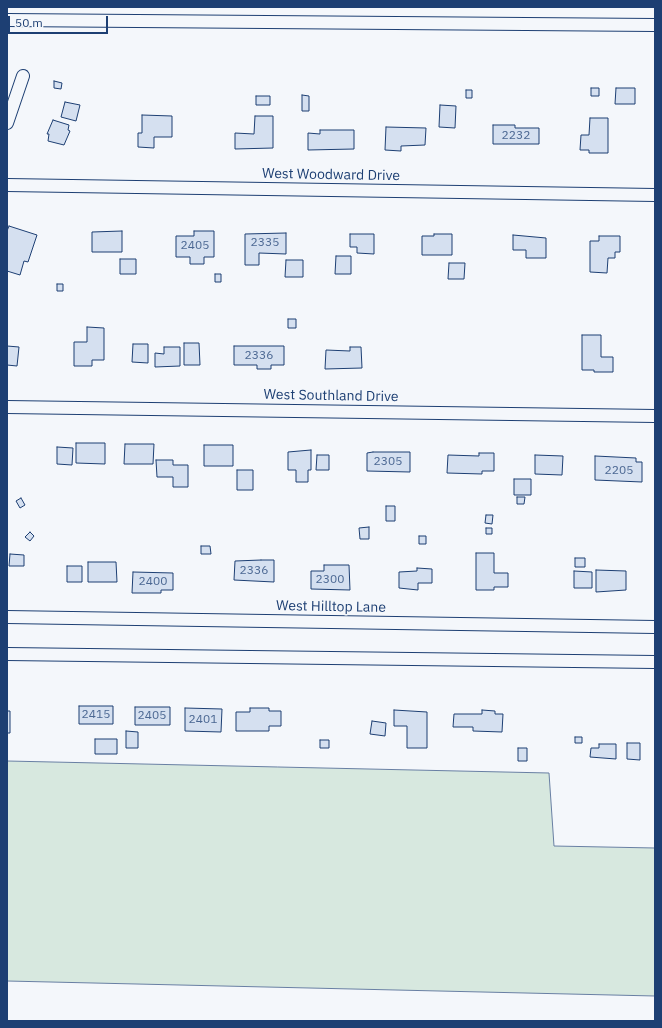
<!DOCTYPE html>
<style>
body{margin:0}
#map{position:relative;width:662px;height:1028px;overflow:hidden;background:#f4f7fb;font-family:"IBM Plex Sans",sans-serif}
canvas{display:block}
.frame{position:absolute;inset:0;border:8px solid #1d3f73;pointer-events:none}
.scale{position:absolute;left:8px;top:16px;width:100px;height:18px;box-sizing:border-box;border:2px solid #1d3f73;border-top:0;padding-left:5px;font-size:12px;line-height:14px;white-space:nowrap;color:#1d3f73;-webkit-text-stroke:3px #f4f7fb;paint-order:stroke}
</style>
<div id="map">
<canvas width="662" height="1028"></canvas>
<div class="frame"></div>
<div class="scale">50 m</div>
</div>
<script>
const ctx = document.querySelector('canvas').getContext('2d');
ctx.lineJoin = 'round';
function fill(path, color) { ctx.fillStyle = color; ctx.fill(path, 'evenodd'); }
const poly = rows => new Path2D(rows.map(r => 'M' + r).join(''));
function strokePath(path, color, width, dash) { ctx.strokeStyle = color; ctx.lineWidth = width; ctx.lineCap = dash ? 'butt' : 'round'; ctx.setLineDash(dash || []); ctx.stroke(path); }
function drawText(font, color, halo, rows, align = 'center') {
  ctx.font = font + ' "IBM Plex Sans",sans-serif'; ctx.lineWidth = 3; ctx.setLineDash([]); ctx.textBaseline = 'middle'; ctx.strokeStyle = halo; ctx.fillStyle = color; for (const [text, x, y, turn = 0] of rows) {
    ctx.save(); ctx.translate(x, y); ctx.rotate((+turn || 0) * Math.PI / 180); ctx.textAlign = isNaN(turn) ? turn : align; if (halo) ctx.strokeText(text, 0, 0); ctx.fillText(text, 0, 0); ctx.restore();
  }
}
const green = poly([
 [7,761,549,773,554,846,655,848,655,996,7,981,7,761]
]);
const building = poly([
 [54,81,62,83,61,89,54,88,54,81],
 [591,88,599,88,599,96,591,96,591,88],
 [616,88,635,88,635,104,615,104,616,88],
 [466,90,472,90,472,98,466,98,466,90],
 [302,95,309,96,309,111,302,111,302,95],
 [256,96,270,96,270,105,256,105,256,96],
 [65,102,80,105,76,121,61,117,65,102],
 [440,105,456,106,455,128,439,127,440,105],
 [142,115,172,116,172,137,154,137,154,148,138,147,138,133,142,133,142,115],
 [255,116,273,116,273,148,235,149,235,133,254,134,255,116],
 [590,118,608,118,608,153,589,153,589,150,580,150,581,135,589,135,590,118],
 [53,120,69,125,68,130,70,131,64,145,48,141,49,134,47,134,53,120],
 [493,125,515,125,515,128,539,128,539,144,493,144,493,125],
 [386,127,426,128,425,145,401,146,401,151,385,150,386,127],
 [320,130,354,130,354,149,308,150,308,133,320,134,320,130],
 [9,226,37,235,28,262,24,261,20,275,7,271,7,231,9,226],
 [122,231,122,252,92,252,92,232,122,231],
 [194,231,214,231,214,257,204,257,204,264,190,264,190,257,176,257,176,236,194,236,194,231],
 [286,233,286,254,259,253,259,265,245,265,245,234,286,233],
 [350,234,374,234,374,254,357,253,357,247,350,247,350,234],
 [434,234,452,234,452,255,422,255,422,236,434,236,434,234],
 [513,235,546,238,546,258,526,258,526,250,513,250,513,235],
 [599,236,620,236,620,252,615,252,615,258,608,258,607,273,590,272,590,241,599,241,599,236],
 [336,256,351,256,351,274,335,274,336,256],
 [120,259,136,259,136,274,120,274,120,259],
 [286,260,303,260,303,277,285,277,286,260],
 [449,263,465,263,464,279,448,279,449,263],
 [215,274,221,274,221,282,215,282,215,274],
 [57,284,63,284,63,291,57,291,57,284],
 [288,319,296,319,296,328,288,328,288,319],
 [87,327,104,328,104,360,92,360,92,366,74,366,74,342,87,342,87,327],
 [582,335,601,335,601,357,613,357,613,372,594,372,594,370,582,370,582,335],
 [184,343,199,343,200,365,184,365,184,343],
 [133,344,148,344,148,363,132,362,133,344],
 [7,346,19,347,17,366,7,365,7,346],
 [234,346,284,346,284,365,271,365,271,369,257,369,257,365,234,365,234,346],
 [164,347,180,347,180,366,155,367,155,353,164,354,164,347],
 [350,347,361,347,362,368,325,369,326,350,350,351,350,347],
 [76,443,105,443,105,464,76,463,76,443],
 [125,444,154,444,153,464,124,464,125,444],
 [204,445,233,445,233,466,204,466,204,445],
 [57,447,73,448,72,465,57,464,57,447],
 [311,450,311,470,308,470,308,482,296,482,296,470,288,470,288,452,311,450],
 [373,452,410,452,410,472,367,471,367,453,373,452],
 [479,453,494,453,494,471,482,471,482,474,447,473,448,455,479,456,479,453],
 [317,455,329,455,329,470,316,470,317,455],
 [535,455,563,456,562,475,535,474,535,455],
 [595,456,636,458,636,462,642,462,642,482,595,480,595,456],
 [156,460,173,460,173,465,188,465,188,487,173,487,173,477,157,477,156,460],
 [237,470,253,470,253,490,237,490,237,470],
 [514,479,531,479,531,495,514,495,514,479],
 [517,497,525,497,524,504,517,504,517,497],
 [21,498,25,505,20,508,16,501,21,498],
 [386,506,395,506,395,521,386,521,386,506],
 [486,515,493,515,492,524,485,523,486,515],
 [369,527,369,539,360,539,359,528,369,527],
 [486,528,492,528,492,534,486,534,486,528],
 [30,532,34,536,30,541,25,537,30,532],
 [419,536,426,536,426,544,419,544,419,536],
 [201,546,210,546,211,554,201,554,201,546],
 [476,553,494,553,494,573,508,573,508,587,494,587,494,590,476,590,476,553],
 [10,554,24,555,24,566,9,566,10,554],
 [575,558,585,558,585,567,575,567,575,558],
 [261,560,274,560,274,582,234,580,235,561,261,560],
 [88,562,116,562,117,582,88,582,88,562],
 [324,565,349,565,350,590,311,589,311,571,324,571,324,565],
 [67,566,82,566,82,582,67,582,67,566],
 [417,568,432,569,432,583,418,583,418,590,399,588,399,572,417,571,417,568],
 [596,570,626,571,626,590,596,592,596,570],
 [574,571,592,572,592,588,574,588,574,571],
 [133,572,173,573,173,590,161,590,161,593,132,593,133,572],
 [79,706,113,706,113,724,79,724,79,706],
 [135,707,170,707,170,725,135,725,135,707],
 [185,708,222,709,221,732,185,731,185,708],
 [250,708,269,708,269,711,281,711,281,726,269,726,269,731,236,731,236,712,250,712,250,708],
 [394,710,427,712,427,748,407,748,407,726,394,726,394,710],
 [482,710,495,711,495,714,503,714,502,732,473,731,473,727,453,727,454,714,482,714,482,710],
 [7,711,10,711,10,733,7,733,7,711],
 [372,721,386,723,385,736,370,734,372,721],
 [126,731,138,732,138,748,126,748,126,731],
 [575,737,582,737,582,743,575,743,575,737],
 [95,739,117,739,117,754,95,754,95,739],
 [320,740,329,740,329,748,320,748,320,740],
 [627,743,640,743,640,760,627,759,627,743],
 [599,744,616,744,616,759,590,757,591,748,599,748,599,744],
 [518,748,527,748,527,761,518,761,518,748]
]);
const minor = poly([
 [7,20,655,25],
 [7,123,23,76],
 [7,185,655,195],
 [7,407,655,416],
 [7,617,655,627],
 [7,654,655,662]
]);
const numberNames = [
 ["2232",516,136],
 ["2335",265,243],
 ["2405",195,246],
 ["2336",259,356],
 ["2305",388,462],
 ["2205",619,471],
 ["2336",254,571],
 ["2300",330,580],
 ["2400",153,582],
 ["2415",96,715],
 ["2405",152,716],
 ["2401",203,720]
];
const streetNames = [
 ["West Woodward Drive",331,175,1],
 ["West Southland Drive",331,396,1],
 ["West Hilltop Lane",331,607,1]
];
fill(green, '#d7e8df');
strokePath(green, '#687fa3', 1);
fill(building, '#d5e0f0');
strokePath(building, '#1d3f73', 1);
strokePath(minor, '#1d3f73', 14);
strokePath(minor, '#f4f7fb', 12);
drawText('12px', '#4b6792', null, numberNames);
drawText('14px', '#1d3f73', '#f4f7fb', streetNames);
</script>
